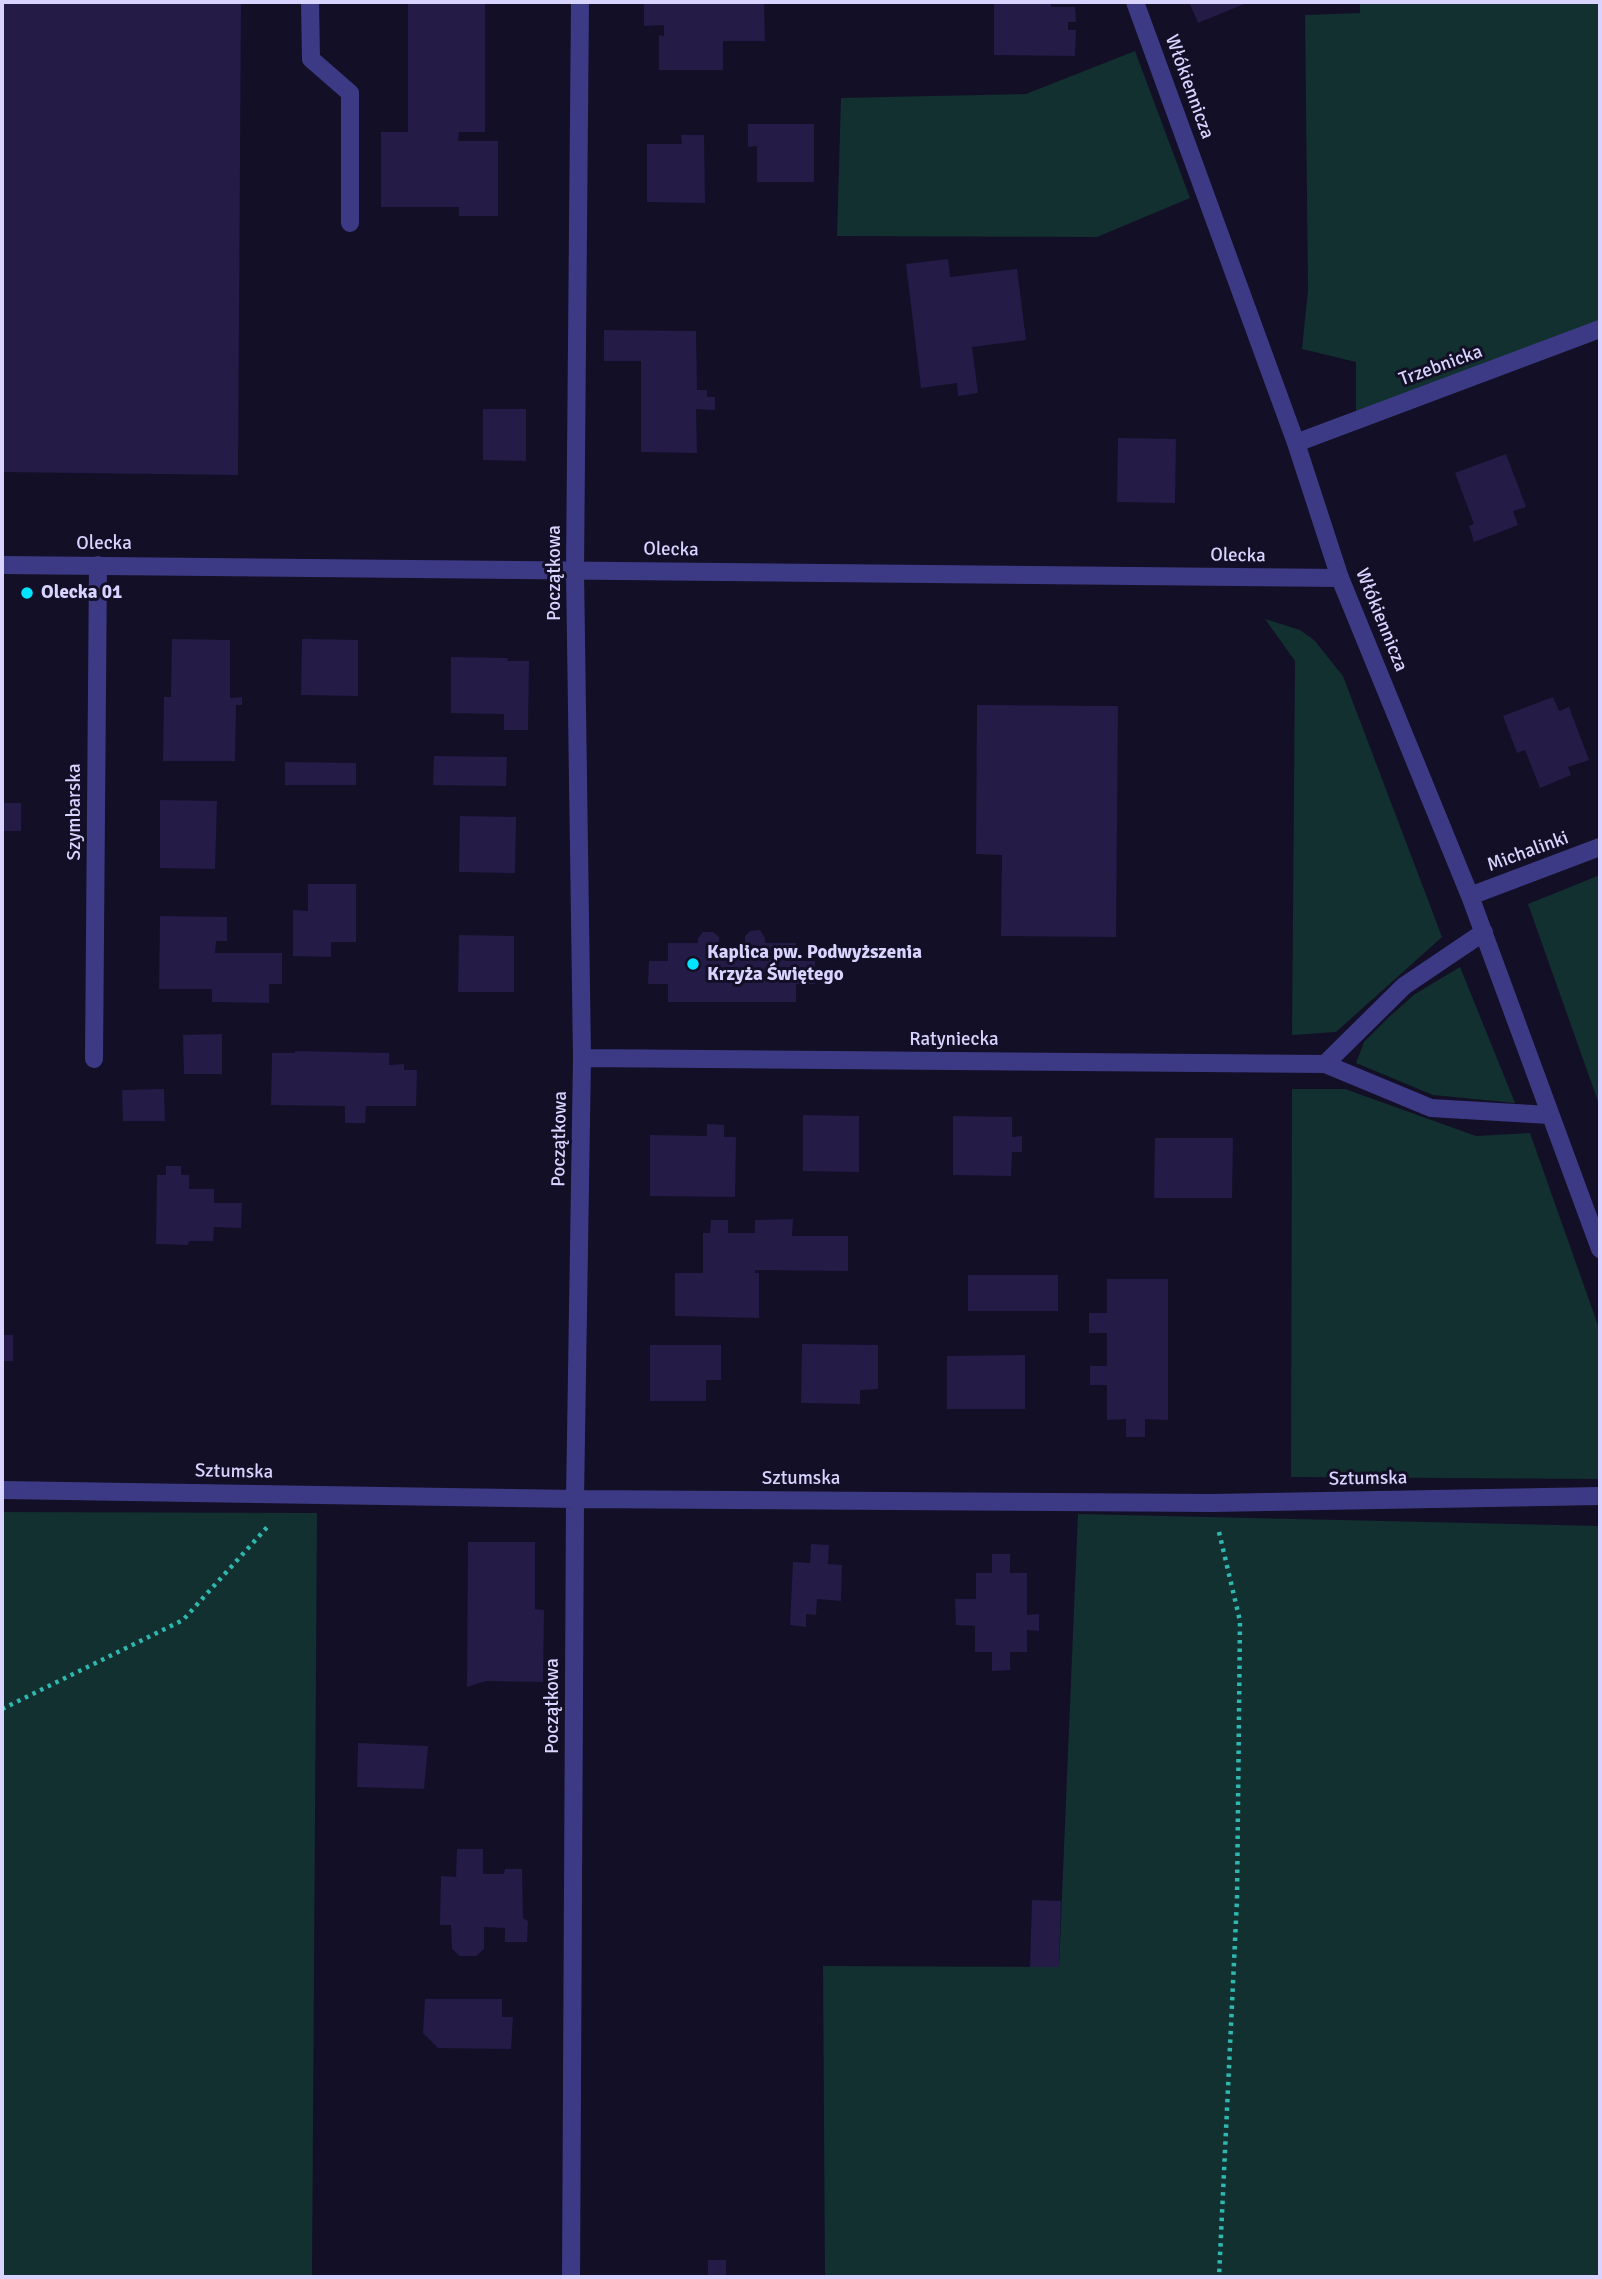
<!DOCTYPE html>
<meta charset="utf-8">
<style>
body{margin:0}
#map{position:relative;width:1602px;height:2279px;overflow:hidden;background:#130f26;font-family:Signika,sans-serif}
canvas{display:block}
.frame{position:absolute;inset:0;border:4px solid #d9d4ff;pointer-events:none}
</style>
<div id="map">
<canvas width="1602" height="2279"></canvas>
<div class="frame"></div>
</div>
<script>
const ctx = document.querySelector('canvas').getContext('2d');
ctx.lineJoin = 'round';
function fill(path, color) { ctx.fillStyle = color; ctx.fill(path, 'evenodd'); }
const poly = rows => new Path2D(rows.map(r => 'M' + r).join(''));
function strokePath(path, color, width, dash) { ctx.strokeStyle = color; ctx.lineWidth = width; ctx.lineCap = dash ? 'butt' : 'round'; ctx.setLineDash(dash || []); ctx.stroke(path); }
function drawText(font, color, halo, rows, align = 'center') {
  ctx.font = font + ' Signika,sans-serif'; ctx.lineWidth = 6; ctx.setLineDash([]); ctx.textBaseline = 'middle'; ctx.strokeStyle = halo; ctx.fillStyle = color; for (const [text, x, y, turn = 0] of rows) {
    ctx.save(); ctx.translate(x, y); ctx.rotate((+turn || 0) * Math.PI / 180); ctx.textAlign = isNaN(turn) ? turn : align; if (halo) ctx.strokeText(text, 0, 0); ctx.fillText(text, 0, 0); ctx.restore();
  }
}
const green = poly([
 [1360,2,1600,2,1600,321,1356,412,1356,362,1302,349,1308,290,1305,15,1360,13],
 [1135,51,1190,198,1097,237,837,236,841,98,1026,94],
 [1265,619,1300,630,1314,640,1343,676,1442,937,1336,1032,1292,1035,1295,661],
 [1600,875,1600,1107,1528,904],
 [1460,967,1515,1103,1433,1095,1356,1063,1364,1042,1390,1016,1415,994],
 [1292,1089,1345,1089,1476,1136,1530,1133,1600,1331,1600,1479,1291,1477],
 [2,1512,317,1513,312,2277,2,2277],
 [1078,1514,1600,1526,1600,2277,825,2277,823,1966,1059,1967]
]);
const building = poly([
 [2,2,241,2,238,475,2,472],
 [408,2,485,2,485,132,459,132,458,141,498,141,498,216,459,216,459,207,381,207,381,132,408,132],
 [644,2,764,2,765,41,723,41,723,70,659,70,659,35,664,36,664,25,644,26],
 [994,2,1051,2,1051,7,1075,7,1076,22,1068,22,1068,30,1076,30,1075,56,994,55],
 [1189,2,1249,2,1198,23],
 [748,124,814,124,814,182,757,182,757,146,748,147],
 [681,135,704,135,705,203,647,202,647,144,682,144],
 [948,259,950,277,1017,269,1026,340,972,347,978,393,958,396,957,383,921,388,906,264],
 [604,330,696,331,697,390,707,390,707,397,715,397,715,410,696,409,697,453,641,452,641,361,604,361],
 [483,409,526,409,526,461,483,460],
 [1118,438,1176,439,1175,503,1117,502],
 [1506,454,1526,507,1513,511,1518,525,1474,542,1469,526,1474,524,1455,473],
 [172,639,230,640,230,698,242,697,242,705,236,705,235,761,163,761,164,697,171,697],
 [302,639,358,640,358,696,301,695],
 [451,657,508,658,507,661,529,661,528,730,504,730,504,714,451,713],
 [1553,697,1559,711,1569,707,1589,760,1568,767,1571,775,1540,788,1525,750,1517,753,1503,716],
 [977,705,1118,706,1116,937,1001,936,1002,855,976,854],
 [434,756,507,757,506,786,433,785],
 [285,762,356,763,356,785,285,785],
 [160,800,217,801,215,869,160,868],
 [2,803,21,803,21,831,2,831],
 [460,816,516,817,515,873,459,872],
 [308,884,356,884,356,942,331,942,331,957,293,956,293,910,308,911],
 [160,916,227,917,227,941,216,941,215,953,282,953,282,984,269,984,269,1003,212,1002,212,989,159,989],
 [760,930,765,938,765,943,796,943,796,961,815,961,815,984,796,984,796,1002,668,1002,668,984,648,984,649,961,668,961,668,943,698,943,698,938,703,932,713,932,719,937,719,949,745,948,745,936,750,931],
 [459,935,514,936,514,992,458,992],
 [222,1034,222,1074,184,1074,183,1035],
 [295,1051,389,1053,389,1065,404,1064,404,1070,417,1070,416,1106,366,1106,365,1123,345,1123,345,1106,271,1105,272,1053,295,1053],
 [164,1089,165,1121,123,1121,122,1090],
 [803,1115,859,1116,859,1172,803,1171],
 [953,1116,1012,1117,1012,1137,1022,1136,1022,1152,1012,1152,1011,1176,953,1175],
 [707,1124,724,1125,724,1137,736,1137,735,1197,650,1196,650,1135,707,1136],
 [1155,1138,1233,1138,1232,1198,1154,1198],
 [166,1166,181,1166,181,1175,189,1175,189,1189,214,1189,214,1203,242,1203,241,1228,214,1227,213,1241,189,1241,188,1245,156,1244,157,1175,166,1175],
 [793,1219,792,1236,848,1236,848,1271,755,1270,755,1273,759,1273,759,1318,675,1316,675,1273,703,1273,703,1233,710,1233,711,1220,728,1220,728,1233,755,1233,755,1220],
 [968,1275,1058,1275,1058,1311,968,1311],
 [1107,1279,1168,1279,1168,1420,1145,1419,1145,1437,1126,1437,1126,1419,1107,1420,1107,1385,1090,1385,1090,1366,1107,1366,1107,1333,1089,1333,1089,1313,1107,1313],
 [2,1335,13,1335,13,1361,2,1361],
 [802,1344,878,1345,878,1389,860,1390,860,1404,801,1403],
 [650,1345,721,1345,721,1380,706,1380,706,1401,650,1401],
 [1025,1355,1025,1409,947,1409,947,1356],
 [468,1542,535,1542,535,1609,544,1610,543,1682,486,1681,467,1687],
 [811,1544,829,1545,828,1564,842,1565,841,1601,817,1599,816,1615,806,1614,806,1627,790,1625,793,1562,810,1563],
 [992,1554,1010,1554,1010,1573,1027,1573,1027,1615,1039,1614,1039,1631,1027,1630,1027,1652,1010,1652,1010,1670,992,1671,992,1652,975,1652,975,1626,956,1625,955,1599,976,1599,976,1573,992,1573],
 [358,1743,428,1746,424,1789,357,1787],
 [457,1849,483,1849,483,1874,504,1874,505,1869,522,1869,523,1918,528,1921,527,1942,505,1942,505,1928,484,1927,484,1949,476,1956,460,1956,452,1949,451,1925,440,1925,441,1876,456,1877],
 [1032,1900,1061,1901,1059,1967,1030,1967],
 [425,1999,502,1999,502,2017,513,2017,511,2049,438,2048,423,2033],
 [708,2260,726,2260,726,2277,708,2277]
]);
const path = poly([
 [1219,1532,1240,1621,1237,1899,1219,2277],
 [2,1709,183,1620,270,1524]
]);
const service = poly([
 [310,2,311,59,350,93,350,223]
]);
const minor = poly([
 [1135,2,1296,443,1340,578],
 [1296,443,1600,329],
 [582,1058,1325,1064,1404,986,1484,932],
 [94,1059,98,565],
 [1325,1064,1431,1108,1549,1115],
 [2,1490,575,1499,1212,1503,1600,1496],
 [571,2277,575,1499,582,1058,575,570,580,2]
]);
const tertiary = poly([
 [2,565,1340,578,1470,896,1600,1249],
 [1470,896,1600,847]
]);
const markers = [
 [27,593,7,"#00e5ff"],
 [693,964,7,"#00e5ff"]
];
const streetNames = [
 ["Włókiennicza",1189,87,70],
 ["Trzebnicka",1441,366,-20],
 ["Olecka",104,544],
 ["Olecka",671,550,1],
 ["Olecka",1238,556,1],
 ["Początkowa",555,573,-90],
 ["Włókiennicza",1381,620,68],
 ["Szymbarska",75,812,-90],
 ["Michalinki",1528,852,-20],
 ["Ratyniecka",954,1040],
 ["Początkowa",560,1139,-89],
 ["Sztumska",234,1472,1],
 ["Sztumska",801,1479],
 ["Sztumska",1368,1479,-1],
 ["Początkowa",553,1706,-90]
];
const poiNames = [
 ["Olecka 01",41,593],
 ["Kaplica pw. Podwyższenia",707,953],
 ["Krzyża Świętego",707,975]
];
fill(green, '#12302f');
fill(building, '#241b47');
strokePath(path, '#2fb8b0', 4.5, [3.5, 5]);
strokePath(service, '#3d3a85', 18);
strokePath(minor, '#3d3a85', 18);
strokePath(tertiary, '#3d3a85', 18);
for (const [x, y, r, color] of markers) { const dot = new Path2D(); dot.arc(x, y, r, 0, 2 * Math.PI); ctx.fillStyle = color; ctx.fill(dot); strokePath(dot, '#130f26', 2.5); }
drawText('19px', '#d9d4ff', '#130f26', streetNames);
drawText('bold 19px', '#d9d4ff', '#130f26', poiNames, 'left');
</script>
